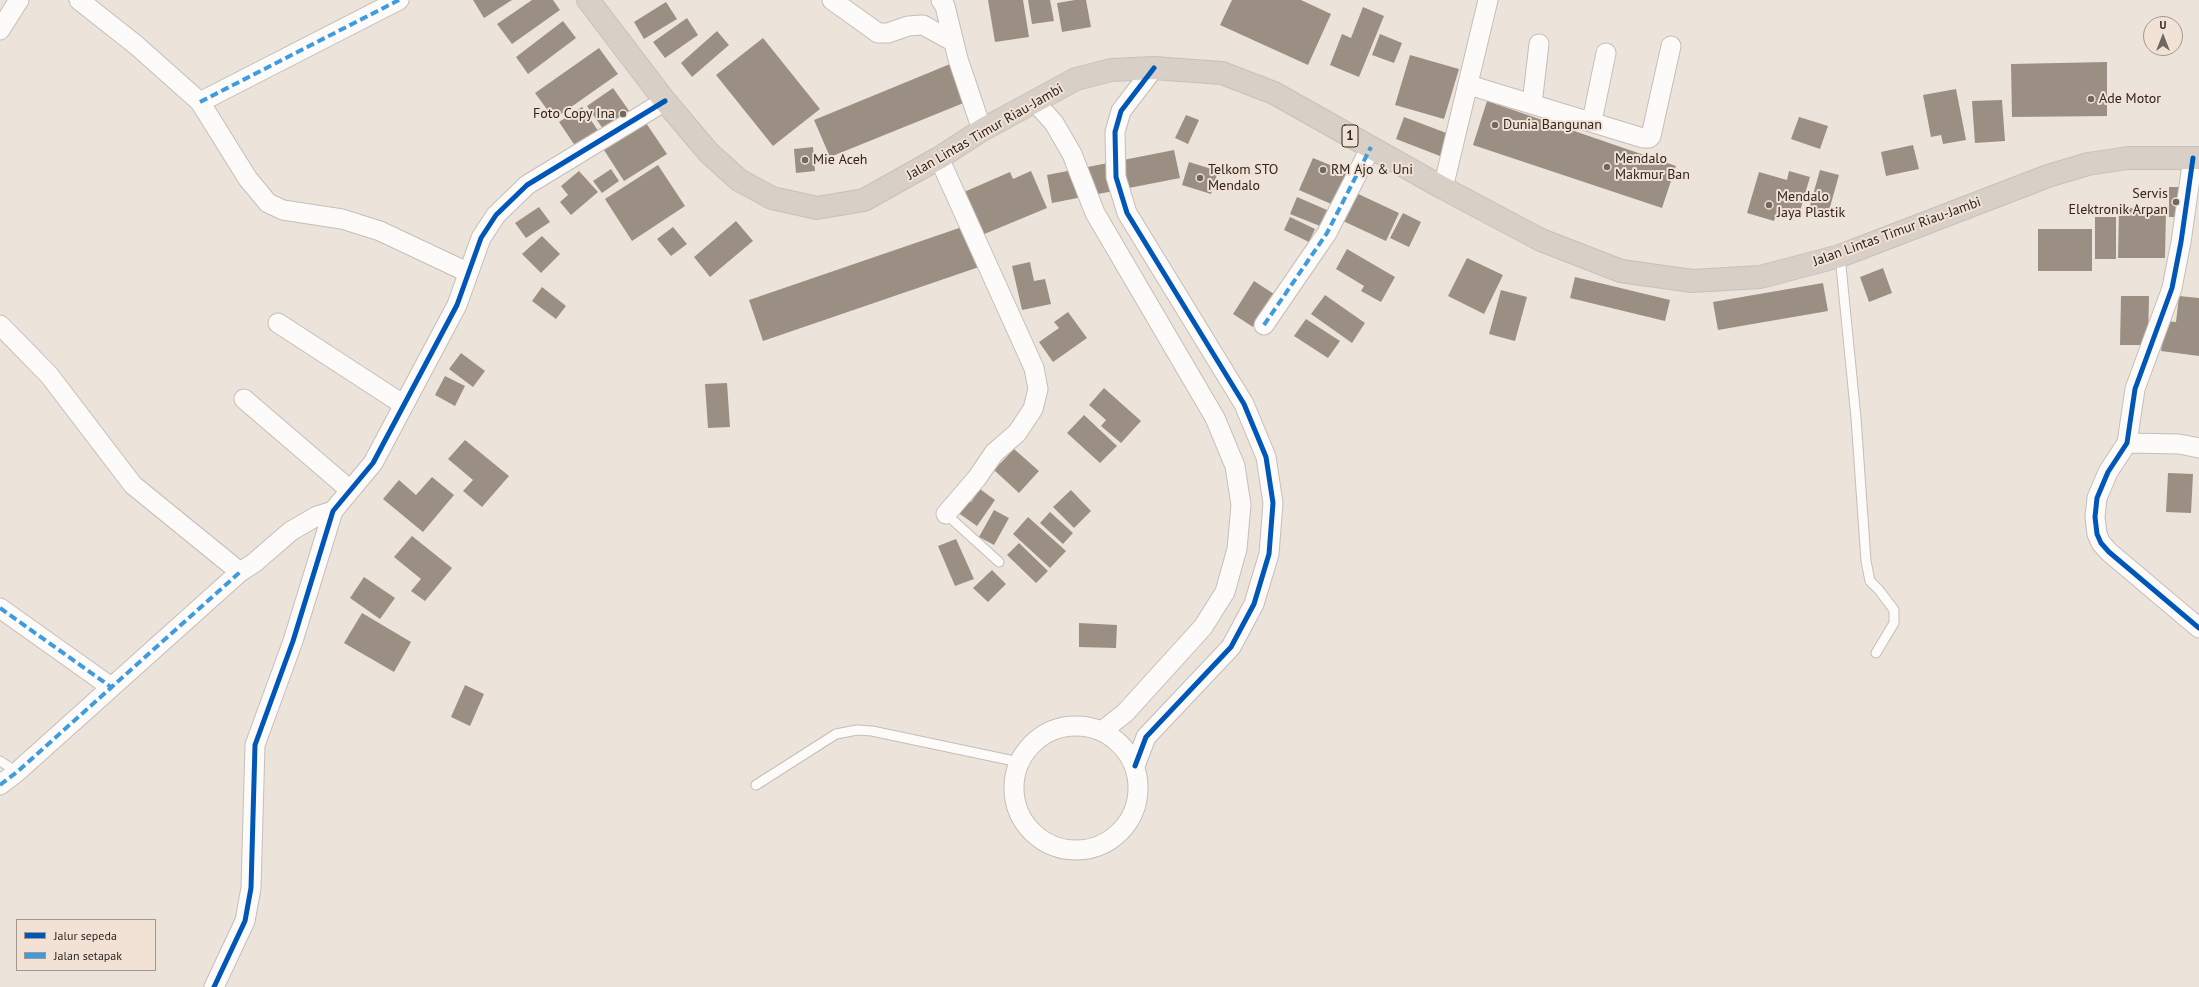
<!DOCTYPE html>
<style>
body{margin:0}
#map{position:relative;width:2199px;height:987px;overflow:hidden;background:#ece3db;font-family:"PT Sans",sans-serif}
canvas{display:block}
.legend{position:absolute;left:16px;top:919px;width:140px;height:52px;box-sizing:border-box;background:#f2e2d5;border:1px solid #a3978d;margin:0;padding:5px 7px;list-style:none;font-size:12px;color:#2c2621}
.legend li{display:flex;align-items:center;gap:8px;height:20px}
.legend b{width:20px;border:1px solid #a3978d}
.north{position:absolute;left:2143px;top:16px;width:40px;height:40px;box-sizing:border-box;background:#f2e2d5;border:1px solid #a3978d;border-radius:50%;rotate:0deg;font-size:11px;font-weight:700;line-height:16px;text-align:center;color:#2c2621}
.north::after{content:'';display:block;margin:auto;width:14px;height:18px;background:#6f6862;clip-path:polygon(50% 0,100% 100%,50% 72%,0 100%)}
</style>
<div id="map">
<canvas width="2199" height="987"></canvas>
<ul class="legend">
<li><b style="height:5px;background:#0057b8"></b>Jalur sepeda</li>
<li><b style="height:5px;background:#3d9ce0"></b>Jalan setapak</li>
</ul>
<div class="north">U</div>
</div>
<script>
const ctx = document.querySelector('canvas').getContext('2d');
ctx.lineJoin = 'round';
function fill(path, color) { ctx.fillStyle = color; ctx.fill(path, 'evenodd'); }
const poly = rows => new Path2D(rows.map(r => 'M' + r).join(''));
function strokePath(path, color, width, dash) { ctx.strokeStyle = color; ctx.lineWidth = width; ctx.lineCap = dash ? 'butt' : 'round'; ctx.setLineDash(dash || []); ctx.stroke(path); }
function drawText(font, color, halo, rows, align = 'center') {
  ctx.font = font + ' "PT Sans",sans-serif'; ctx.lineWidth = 4; ctx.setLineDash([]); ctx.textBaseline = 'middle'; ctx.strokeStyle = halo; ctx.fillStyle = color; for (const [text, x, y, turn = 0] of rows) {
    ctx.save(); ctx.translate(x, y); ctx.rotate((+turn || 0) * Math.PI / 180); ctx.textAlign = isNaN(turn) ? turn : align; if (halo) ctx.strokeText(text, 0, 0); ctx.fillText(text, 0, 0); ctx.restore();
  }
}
const building = poly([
 [473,0,512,0,484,18],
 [532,0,553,0,560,10,512,44,497,24],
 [988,0,1023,0,1029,37,995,42],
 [1028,0,1050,0,1054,21,1032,24],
 [1075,0,1086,0,1091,27,1062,32,1057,3],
 [1232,0,1301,0,1331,14,1308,65,1220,25],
 [666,2,677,19,644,39,634,22],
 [1363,7,1384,16,1359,77,1330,65,1342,34,1351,38],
 [687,18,698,35,665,58,653,42],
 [563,21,576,38,528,74,516,57],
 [717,31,729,45,692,77,681,63],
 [1380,34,1402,43,1394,63,1372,55],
 [763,38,820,109,773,146,716,75],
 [599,48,618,74,554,119,535,93],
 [1410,55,1459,69,1444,119,1395,105],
 [955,62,971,100,830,157,814,120],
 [2107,62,2107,116,2012,117,2011,64],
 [613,88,632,115,606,133,587,106],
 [1956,89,1966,140,1943,144,1941,135,1931,137,1923,95],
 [2002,100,2005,141,1975,143,1972,101],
 [1487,101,1676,166,1662,208,1473,145],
 [582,107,601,135,578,150,559,122],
 [1186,115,1199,120,1188,144,1175,138],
 [1404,117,1449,134,1440,156,1396,139],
 [1799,117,1828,126,1820,149,1791,139],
 [646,123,667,154,624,181,604,150],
 [1913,145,1919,169,1886,176,1881,152],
 [813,147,815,171,796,173,794,149],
 [1174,150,1180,178,1052,203,1047,175],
 [1313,158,1352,174,1338,207,1299,190],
 [1189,162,1218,171,1211,194,1182,185],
 [658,165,685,206,632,241,605,199],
 [611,169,619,181,602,193,593,181],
 [1820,170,1839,175,1828,214,1809,209],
 [579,171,598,192,571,215,560,202,568,195,561,186],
 [1031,171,1047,208,982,235,964,192,1010,172,1013,179],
 [1789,171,1810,177,1798,218,1777,212,1774,221,1747,213,1759,172,1787,180],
 [2169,187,2182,187,2182,217,2169,217],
 [1354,192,1399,213,1386,241,1341,220],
 [1297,197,1327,210,1320,226,1290,214],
 [539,207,550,222,526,238,515,223],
 [2119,208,2166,209,2165,258,2118,258],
 [1403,213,1421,222,1409,247,1390,238],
 [1290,217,1315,229,1309,242,1284,230],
 [2095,217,2116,217,2116,259,2095,259],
 [736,221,753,241,710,277,694,257],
 [965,226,979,267,763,341,749,300],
 [673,227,687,244,671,256,657,239],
 [2038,229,2092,229,2092,271,2038,271],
 [542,236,560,254,541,273,522,254],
 [1347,249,1395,277,1381,302,1361,291,1364,286,1336,269],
 [1467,258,1503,275,1484,314,1448,296],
 [1030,262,1034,281,1045,279,1051,304,1022,310,1012,266],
 [1883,268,1892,293,1869,302,1860,277],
 [1575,277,1670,300,1665,321,1570,298],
 [1254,281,1274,294,1253,327,1233,314],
 [1823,283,1828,311,1718,330,1713,302],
 [542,287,566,306,556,319,532,301],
 [1501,290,1527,297,1515,341,1489,334],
 [1325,295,1365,323,1352,343,1311,314],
 [2121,296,2149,296,2148,345,2120,345],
 [2179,296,2199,298,2199,356,2161,351,2165,321,2176,322],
 [1068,312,1087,338,1053,362,1039,342,1059,328,1054,322],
 [1306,319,1340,341,1328,358,1294,336],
 [461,353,485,371,473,387,449,369],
 [445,376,465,386,455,406,435,395],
 [727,383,730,427,708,428,705,384],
 [1104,388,1141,421,1121,443,1101,426,1106,420,1089,405],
 [1084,415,1117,446,1100,463,1067,433],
 [465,440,509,476,482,507,463,491,473,480,448,459],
 [1014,449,1039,471,1019,493,994,470],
 [2168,473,2193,474,2191,513,2166,512],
 [432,477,454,495,423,532,383,499,399,480,416,495],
 [980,489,995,500,977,526,957,512,967,499,971,502],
 [1071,490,1091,511,1074,528,1053,507],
 [994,510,1009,518,994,545,979,537],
 [1050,512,1073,533,1063,544,1040,523],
 [1028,517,1066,551,1050,568,1013,534],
 [412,536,452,568,425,601,411,591,421,579,394,557],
 [956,539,974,579,955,586,938,546],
 [1019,543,1048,571,1036,583,1007,555],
 [992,570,1006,584,988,602,973,588],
 [364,577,395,598,380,619,350,598],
 [362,613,411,642,394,672,344,643],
 [1079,623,1117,625,1116,648,1079,647],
 [465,685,484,694,470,726,451,717]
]);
const lane = poly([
 [1840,256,1856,418,1866,561,1870,581,1879,590,1894,610,1894,623,1876,653],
 [946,514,999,562],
 [0,761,17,772],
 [756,785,836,734,857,730,872,731,1019,762]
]);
const street = poly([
 [79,0,136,45,200,102,248,179,268,203,283,210,342,219,380,231,467,272],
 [832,0,878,33,888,33,908,26,923,25,954,42],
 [941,0,945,6,958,59,982,130],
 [0,30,19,0],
 [1469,85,1643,138,1649,138,1651,136,1671,46],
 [200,102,399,0],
 [1035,102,1054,123,1072,154,1095,213,1215,418,1235,466,1241,505,1237,549,1225,592,1203,627,1125,713,1102,731],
 [1532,104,1539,44],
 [1592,121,1606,53],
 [939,158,1034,368,1038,389,1033,409,1017,433,994,453,977,478,946,514],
 [2193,158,2181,242,2172,288,2135,389,2127,443,2108,472,2097,498,2095,517,2097,534,2101,543,2109,552,2199,628],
 [1443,188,1488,0],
 [278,323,404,405],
 [0,325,49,375,133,485,240,572,254,563,291,531,317,516,333,511],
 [1264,325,1327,233,1371,147],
 [244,399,350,490],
 [2127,443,2179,444,2199,448],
 [0,608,111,687],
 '1014 788a62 62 0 1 1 124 0a62 62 0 1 1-124 0Z',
 [1135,766,1146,737,1231,647,1254,604,1269,554,1273,503,1266,457,1244,404,1127,213,1116,177,1115,132,1121,111,1154,68],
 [0,785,17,772,240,572],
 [214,987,245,921,251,888,255,745,293,641,333,511,373,463,457,305,481,238,496,215,527,185,665,101]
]);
const highway = poly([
 [588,0,665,101,709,153,739,180,772,198,817,208,864,200,939,158,982,130,1076,79,1111,70,1154,68,1222,73,1274,93,1443,188,1541,240,1621,271,1692,281,1760,277,1840,256,2048,176,2088,164,2128,158,2199,158]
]);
const quiet = poly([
 [200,102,399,0],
 [1264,325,1327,233,1371,147],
 [0,608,111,687],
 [0,785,17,772,240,572]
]);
const cycleway = poly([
 [2193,158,2181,242,2172,288,2135,389,2127,443,2108,472,2097,498,2095,517,2097,534,2101,543,2109,552,2199,628],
 [1135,766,1146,737,1231,647,1254,604,1269,554,1273,503,1266,457,1244,404,1127,213,1116,177,1115,132,1121,111,1154,68],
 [214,987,245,921,251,888,255,745,293,641,333,511,373,463,457,305,481,238,496,215,527,185,665,101]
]);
const markers = [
 [2091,99,4,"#6f6862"],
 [623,114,4,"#6f6862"],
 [1495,125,4,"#6f6862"],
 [805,160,4,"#6f6862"],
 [1607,167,4,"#6f6862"],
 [1323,170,4,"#6f6862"],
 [1200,178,4,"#6f6862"],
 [2176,202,4,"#6f6862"],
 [1769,205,4,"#6f6862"]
];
const shields = [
 [1350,136,16]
];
const shieldNames = [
 ["1",1350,136]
];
const poiNames = [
 ["Ade Motor",2099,99],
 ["Foto Copy Ina",615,114,"right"],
 ["Dunia Bangunan",1503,125],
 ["Mendalo",1615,159],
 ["Makmur Ban",1615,175],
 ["Mie Aceh",813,160],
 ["Telkom STO",1208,170],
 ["Mendalo",1208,186],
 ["RM Ajo & Uni",1331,170],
 ["Servis",2168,194,"right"],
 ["Elektronik Arpan",2168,210,"right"],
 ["Mendalo",1777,197],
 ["Jaya Plastik",1777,213]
];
const streetNames = [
 ["Jalan Lintas Timur Riau-Jambi",985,132,-30],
 ["Jalan Lintas Timur Riau-Jambi",1897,232,-20]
];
fill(building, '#9b8f84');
strokePath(lane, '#c5beb8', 11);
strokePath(street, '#c5beb8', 21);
strokePath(highway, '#c6c1be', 24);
strokePath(lane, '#fcfbfa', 9);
strokePath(street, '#fcfbfa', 19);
strokePath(highway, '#d8cfc6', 22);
strokePath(quiet, '#3d9ce0', 4, [8, 4]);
strokePath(cycleway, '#0057b8', 5);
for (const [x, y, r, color] of markers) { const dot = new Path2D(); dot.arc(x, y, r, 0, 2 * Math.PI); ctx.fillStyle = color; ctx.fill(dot); strokePath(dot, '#f2e2d5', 1.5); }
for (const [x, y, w] of shields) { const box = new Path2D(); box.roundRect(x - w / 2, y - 11, w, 22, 3); ctx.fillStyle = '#f2e2d5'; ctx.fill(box); strokePath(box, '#2c2621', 1); }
drawText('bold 13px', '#2c2621', null, shieldNames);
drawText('14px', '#2c2621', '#f2e2d5', poiNames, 'left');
drawText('14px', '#2c2621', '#f2e2d5', streetNames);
</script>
